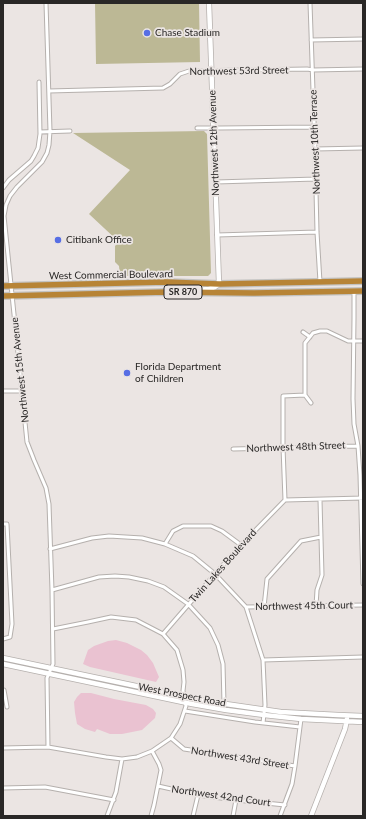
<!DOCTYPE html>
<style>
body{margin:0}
#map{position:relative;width:366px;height:819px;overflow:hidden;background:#ebe5e3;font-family:Lato,sans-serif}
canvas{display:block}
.frame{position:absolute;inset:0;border:4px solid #292726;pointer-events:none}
</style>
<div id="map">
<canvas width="366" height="819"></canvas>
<div class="frame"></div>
</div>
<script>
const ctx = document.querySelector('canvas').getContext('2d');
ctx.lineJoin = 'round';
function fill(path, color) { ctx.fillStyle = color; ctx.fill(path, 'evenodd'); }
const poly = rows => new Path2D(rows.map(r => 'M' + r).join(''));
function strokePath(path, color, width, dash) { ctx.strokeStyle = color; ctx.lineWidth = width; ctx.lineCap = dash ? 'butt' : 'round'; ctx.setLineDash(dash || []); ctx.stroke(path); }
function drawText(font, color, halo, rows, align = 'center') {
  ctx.font = font + ' Lato,sans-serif'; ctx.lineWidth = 3.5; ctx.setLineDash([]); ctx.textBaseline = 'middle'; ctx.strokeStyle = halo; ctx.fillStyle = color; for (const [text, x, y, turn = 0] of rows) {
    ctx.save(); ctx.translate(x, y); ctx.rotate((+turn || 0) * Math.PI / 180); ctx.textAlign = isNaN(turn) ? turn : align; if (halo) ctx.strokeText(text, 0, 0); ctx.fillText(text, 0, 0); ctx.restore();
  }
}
const green = poly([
 [95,3,199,3,200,62,96,64],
 [204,131,207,134,211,273,208,276,120,276,119,266,115,262,115,246,119,242,89,214,130,170,73,133]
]);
const water = poly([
 [116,640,127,643,141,650,147,655,153,663,159,677,156,682,90,667,83,664,88,650,94,646,108,641],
 [81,693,91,693,114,699,146,705,153,709,156,713,155,718,142,730,122,734,110,734,97,729,95,732,85,729,77,724,75,713,74,702,77,697]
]);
const street = poly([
 [46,3,50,131,49,145,47,153,42,162,17,187,10,196,6,205,4,216,27,442,34,460,46,488,49,504,52,590,53,664,47,678,48,747],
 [310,3,315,149,317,232,320,282],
 [311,40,363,39],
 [49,91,163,88,170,84,180,74,189,71,307,69,313,70,363,69],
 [197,128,220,128,314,127],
 [40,132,70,131],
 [315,149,363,148],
 [216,182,316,179],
 [3,188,9,180,31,161,34,156,38,148,40,134,39,82],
 [217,235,317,232],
 [354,291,354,318,353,399,354,424,358,446,360,475,363,584],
 [303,332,310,337],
 [3,391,21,391],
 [311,403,305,395,305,343,313,333,320,331,327,331,348,341,363,341],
 [233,449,358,446],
 [285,500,283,447,283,396,305,395],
 [285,500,363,498],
 [3,524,7,524,12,624,10,637,3,639],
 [165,544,173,531,183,526,211,526,222,531,241,545],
 [50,549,92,538,109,536,142,538,165,544,193,556,215,574,246,607,263,660,265,705,263,723],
 [52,590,99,577,115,576,129,577,148,581,164,587,188,604,210,628,218,645,223,664,224,704],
 [316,606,317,590,322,575,320,500],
 [246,607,363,605],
 [264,607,267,579,301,541,321,537],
 [53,629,88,622,111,617,136,620,163,634,177,650,183,670,184,682,183,691,184,697],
 [163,634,215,574,241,545,285,500],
 [263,660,363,657],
 [3,690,4,690,7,707],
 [185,711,255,722,300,727],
 [171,738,180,724,186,706,185,702],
 [3,748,48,747,106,757,122,759,137,757,152,751,171,738,184,749,295,766],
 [158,786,198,795,236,800,285,805],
 [3,788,45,787,114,800],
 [107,816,116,792,122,759],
 [151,816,154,805,161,770,159,764,152,751],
 [193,816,198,795],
 [233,816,236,800],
 [280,816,292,784,295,766,301,719]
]);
const secondary = poly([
 [195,290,209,289,215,287,219,284,209,3],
 [3,658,212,702,281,712,338,715,363,716],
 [3,664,192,704,226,710,264,715,301,719,363,722],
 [311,816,345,729,347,719]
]);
const highway = poly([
 [3,286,166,282,219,284,363,281],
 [3,296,166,292,254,293,363,291]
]);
const markers = [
 [147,33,4,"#576ee4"],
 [58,240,4,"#576ee4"],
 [127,373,4,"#576ee4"]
];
const shields = [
 [183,292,38]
];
const shieldNames = [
 ["SR 870",183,292]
];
const poiNames = [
 ["Chase Stadium",155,33],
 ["Citibank Office",66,240],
 ["Florida Department",135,367],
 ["of Children",135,379]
];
const streetNames = [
 ["Northwest 53rd Street",239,71,-1],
 ["Northwest 10th Terrace",315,142,-92],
 ["Northwest 12th Avenue",214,143,-92],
 ["West Commercial Boulevard",111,275,-1],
 ["Northwest 15th Avenue",20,370,-96],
 ["Northwest 48th Street",296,447,-2],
 ["Twin Lakes Boulevard",223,566,-48],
 ["Northwest 45th Court",304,606,-1],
 ["West Prospect Road",182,695,11],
 ["Northwest 43rd Street",240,758,9],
 ["Northwest 42nd Court",221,796,8]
];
fill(green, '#bcb895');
fill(water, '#eac2d1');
strokePath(street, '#b5b0ad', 5);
strokePath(secondary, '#b5b0ad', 6);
strokePath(highway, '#c3c3c2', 8);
strokePath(street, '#fff', 3);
strokePath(secondary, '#fff', 4.5);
strokePath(highway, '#b78436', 5.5);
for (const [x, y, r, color] of markers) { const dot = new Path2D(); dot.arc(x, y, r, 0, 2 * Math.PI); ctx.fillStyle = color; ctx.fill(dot); strokePath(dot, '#ebe5e3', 1.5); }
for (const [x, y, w] of shields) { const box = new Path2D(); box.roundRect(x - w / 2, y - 7, w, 14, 3); ctx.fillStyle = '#ebe5e3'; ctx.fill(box); strokePath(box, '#292726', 1); }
drawText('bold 9px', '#292726', null, shieldNames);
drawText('10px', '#292726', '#ebe5e3', poiNames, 'left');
drawText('10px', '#292726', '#ebe5e3', streetNames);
</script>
